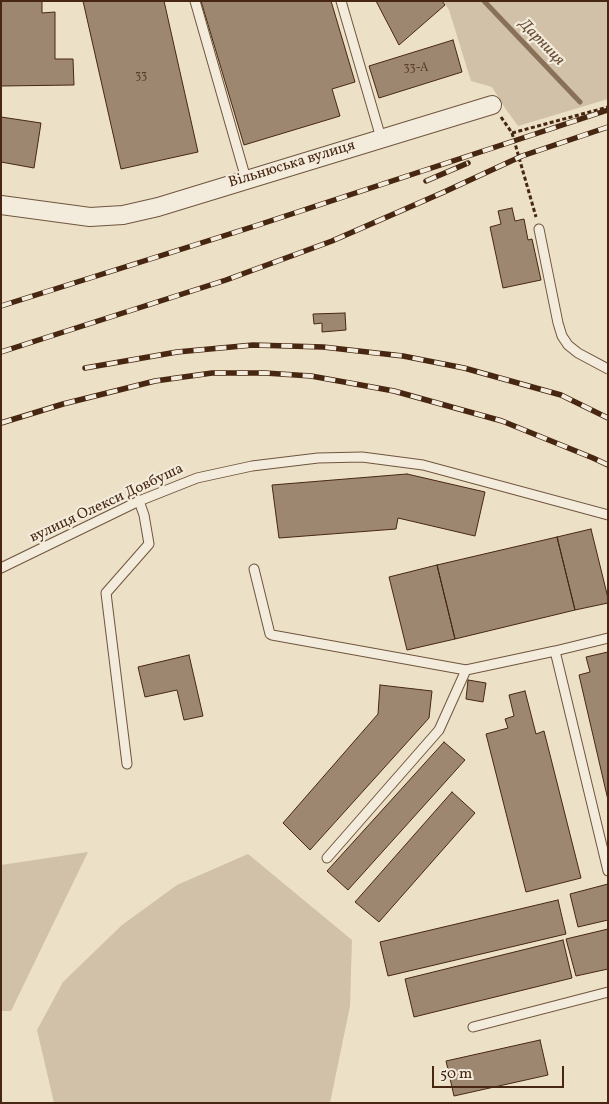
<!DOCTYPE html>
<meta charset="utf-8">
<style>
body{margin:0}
#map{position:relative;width:609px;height:1104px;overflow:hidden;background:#ece0c7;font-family:Vollkorn,serif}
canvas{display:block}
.frame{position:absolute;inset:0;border:2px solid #472711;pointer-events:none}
.scale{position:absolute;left:432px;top:1066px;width:132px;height:22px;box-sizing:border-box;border:2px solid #472711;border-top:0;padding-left:6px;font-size:15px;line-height:18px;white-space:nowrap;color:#472711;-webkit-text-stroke:4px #f3ebdb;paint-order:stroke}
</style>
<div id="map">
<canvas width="609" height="1104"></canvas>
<div class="frame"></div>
<div class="scale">50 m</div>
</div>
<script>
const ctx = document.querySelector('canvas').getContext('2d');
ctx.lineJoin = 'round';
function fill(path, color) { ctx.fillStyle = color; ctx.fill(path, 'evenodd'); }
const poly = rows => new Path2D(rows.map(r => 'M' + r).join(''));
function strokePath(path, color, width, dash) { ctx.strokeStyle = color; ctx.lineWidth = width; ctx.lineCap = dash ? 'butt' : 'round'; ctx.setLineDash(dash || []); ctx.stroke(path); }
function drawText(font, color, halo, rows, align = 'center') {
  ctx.font = font + ' Vollkorn,serif'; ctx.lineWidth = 4.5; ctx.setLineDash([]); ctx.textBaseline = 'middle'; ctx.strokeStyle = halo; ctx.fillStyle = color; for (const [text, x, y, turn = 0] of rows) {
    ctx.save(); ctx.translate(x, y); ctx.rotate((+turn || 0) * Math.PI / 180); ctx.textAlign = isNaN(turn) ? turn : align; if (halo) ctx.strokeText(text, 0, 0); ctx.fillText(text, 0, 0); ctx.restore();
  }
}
const green = poly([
 [443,1,608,1,608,99,518,126,505,108,492,87,471,81,449,10],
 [88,852,11,1011,1,1011,1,865],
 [248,854,352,940,350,1006,330,1103,54,1103,37,1030,63,982,122,925,177,885]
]);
const stream = poly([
 [484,1,580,102]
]);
const building = poly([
 [1,1,42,1,42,13,55,12,55,59,73,59,74,85,1,86,1,1],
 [83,1,164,1,198,152,121,169,83,1],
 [201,1,331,1,355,82,332,89,340,116,244,145,201,1],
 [376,1,442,1,445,5,399,45,376,1],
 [453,40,462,72,379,98,369,66,453,40],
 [1,117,41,123,34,168,1,162,1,117],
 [512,208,515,221,524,219,528,240,532,239,541,280,503,288,490,227,501,224,498,211,512,208],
 [345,313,346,330,322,332,322,323,314,324,313,314,345,313],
 [407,474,485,492,475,536,398,518,396,529,279,538,272,485,407,474],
 [591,529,608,598,608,603,575,610,557,537,591,529],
 [557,537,575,610,455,639,437,565,557,537],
 [437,565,455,639,407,650,389,577,437,565],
 [608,652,608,800,579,675,590,672,586,657,608,652],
 [189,655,203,716,184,720,177,690,145,697,138,667,189,655],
 [468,680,486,683,483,702,466,699,468,680],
 [380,685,432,691,429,718,310,850,283,823,378,714,380,685],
 [525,691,536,734,544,731,581,878,526,892,486,734,508,728,505,719,514,716,509,695,525,691],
 [444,742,465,760,348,890,327,871,444,742],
 [452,792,475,813,379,922,355,902,452,792],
 [608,884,608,920,578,927,570,894,608,884],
 [558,900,566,934,388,976,380,942,558,900],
 [608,929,608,969,576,976,566,939,608,929],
 [563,940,572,978,414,1017,405,979,563,940],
 [540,1040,548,1075,454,1096,446,1061,540,1040]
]);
const path = poly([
 [501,117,512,133,608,107],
 [512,133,536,217]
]);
const lane = poly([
 [195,1,246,179],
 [341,1,381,138],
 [539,229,558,323,562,336,568,345,578,353,608,369],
 [1,568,139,501,197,478,252,466,318,458,362,457,423,465,608,515],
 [254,569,269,630,270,634,272,635,466,670,555,651],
 [608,638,555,651,608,871],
 [127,764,106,593,149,544,144,515,139,501],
 [327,858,439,730,466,670],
 [473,1027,608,992]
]);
const street = poly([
 [1,205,90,217,123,215,158,207,492,105]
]);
const rail = poly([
 [426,181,468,163],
 [1,306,255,226,608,110],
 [1,352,226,280,332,241,444,192,522,156,608,127],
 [85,368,177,352,253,345,323,347,403,356,464,368,561,395,608,418],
 [1,423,63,404,155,381,212,373,265,373,311,376,394,391,502,421,593,458,608,465]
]);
const numberNames = [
 ["33-А",416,69],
 ["33",141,77]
];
const streetNames = [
 ["Вільнюська вулиця",292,165,-17],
 ["вулиця Олекси Довбуша",107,504,-25]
];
const waterNames = [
 ["Дарниця",541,43,46]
];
fill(green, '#d0c1a8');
strokePath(stream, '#887059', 5);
fill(building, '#9d8770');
strokePath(building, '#472711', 1);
strokePath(lane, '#70553e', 11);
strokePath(street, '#70553e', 20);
strokePath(path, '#472711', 3, [4, 2.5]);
strokePath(lane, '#f3ebdb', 9);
strokePath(street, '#f3ebdb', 18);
strokePath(rail, '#472711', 5.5);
strokePath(rail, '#f3ebdb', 4, [11]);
drawText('12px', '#5c3f29', null, numberNames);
drawText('15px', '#472711', '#f3ebdb', streetNames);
drawText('italic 16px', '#684c35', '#f3ebdb', waterNames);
</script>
